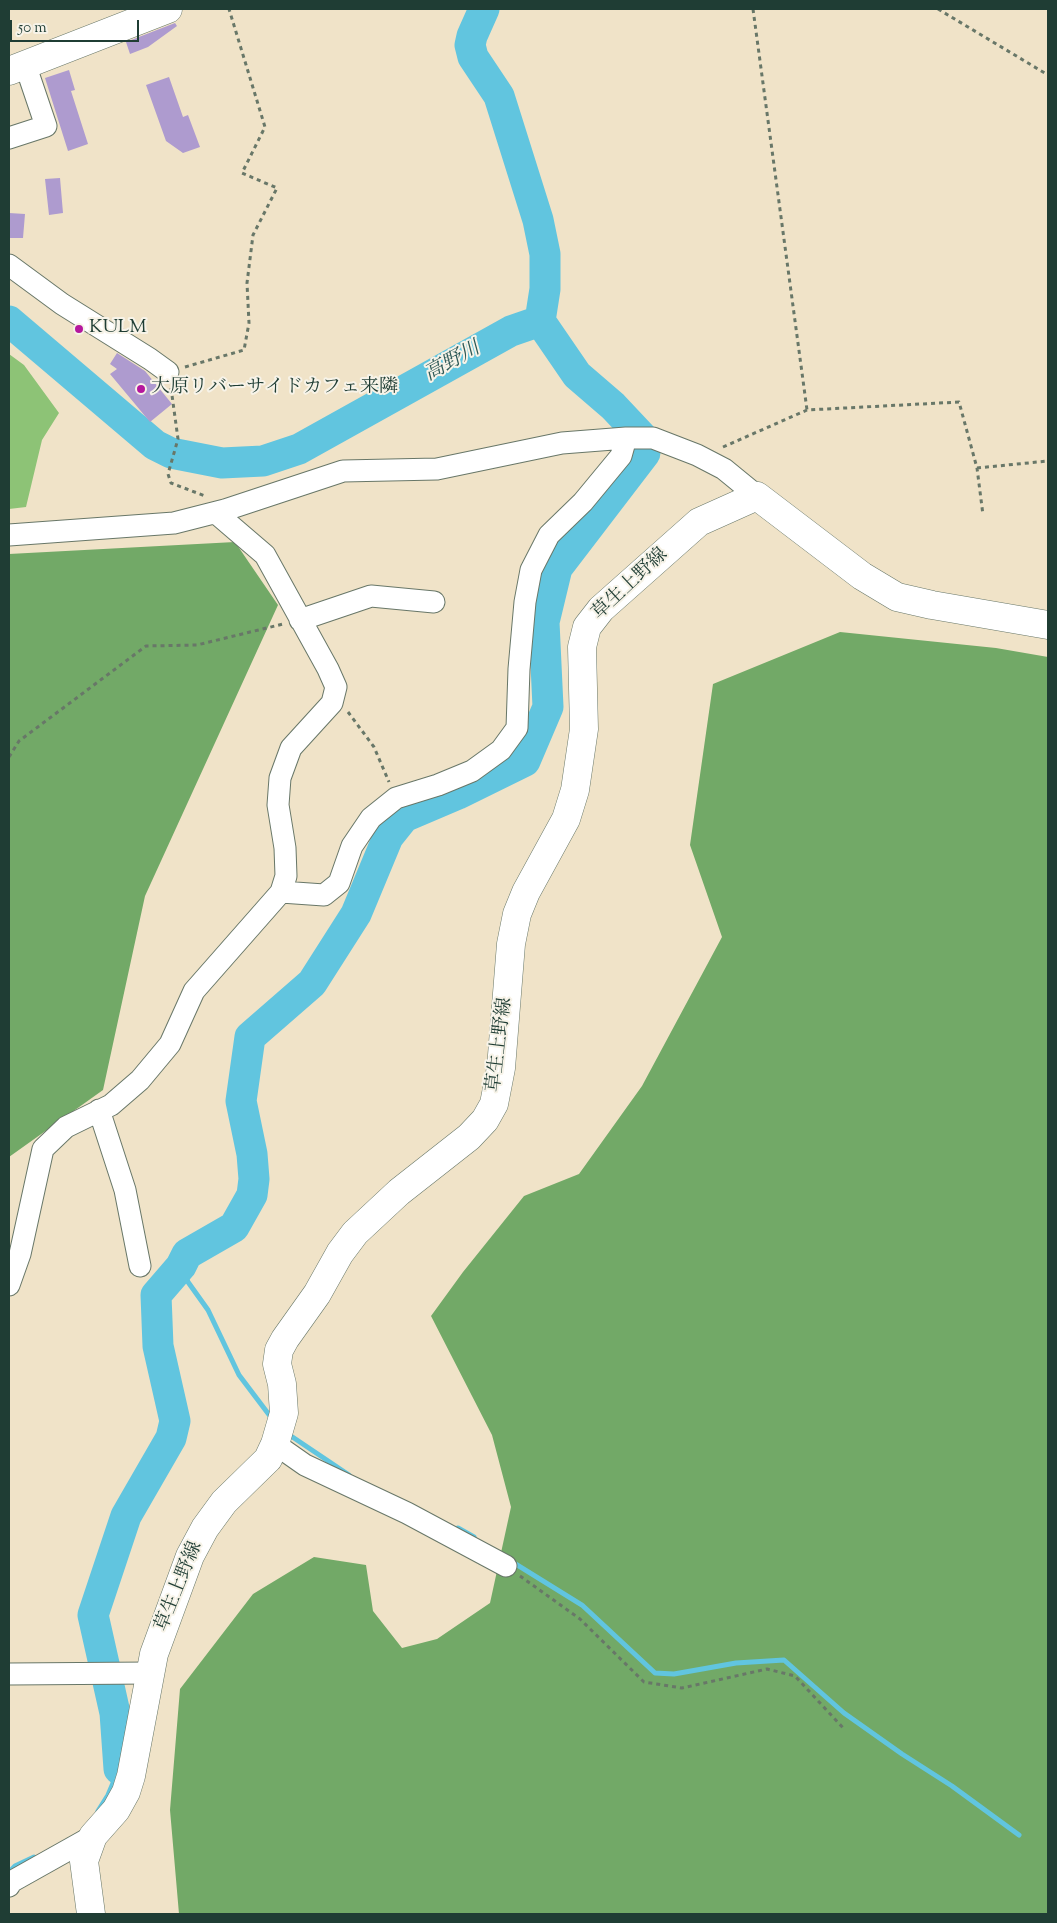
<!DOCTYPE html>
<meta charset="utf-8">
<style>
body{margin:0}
#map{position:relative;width:1057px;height:1923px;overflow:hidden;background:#f0e3c8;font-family:"Sorts Mill Goudy",serif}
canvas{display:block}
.frame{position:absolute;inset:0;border:10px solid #1f3d34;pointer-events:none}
.scale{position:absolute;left:10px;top:20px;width:129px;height:22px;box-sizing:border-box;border:2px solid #1f3d34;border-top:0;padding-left:6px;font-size:15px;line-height:18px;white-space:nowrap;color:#1f3d34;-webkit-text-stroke:4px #f7f3e8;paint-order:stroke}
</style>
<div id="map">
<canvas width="1057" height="1923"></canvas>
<div class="frame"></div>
<div class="scale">50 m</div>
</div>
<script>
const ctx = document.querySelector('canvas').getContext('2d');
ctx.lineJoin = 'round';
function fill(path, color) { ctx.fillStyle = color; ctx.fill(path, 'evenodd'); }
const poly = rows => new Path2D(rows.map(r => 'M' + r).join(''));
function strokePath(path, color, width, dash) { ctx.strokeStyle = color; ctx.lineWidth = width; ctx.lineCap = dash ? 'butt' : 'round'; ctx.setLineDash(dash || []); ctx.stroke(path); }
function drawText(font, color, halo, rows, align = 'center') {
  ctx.font = font + ' "Sorts Mill Goudy","Noto Serif JP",serif'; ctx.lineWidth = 4; ctx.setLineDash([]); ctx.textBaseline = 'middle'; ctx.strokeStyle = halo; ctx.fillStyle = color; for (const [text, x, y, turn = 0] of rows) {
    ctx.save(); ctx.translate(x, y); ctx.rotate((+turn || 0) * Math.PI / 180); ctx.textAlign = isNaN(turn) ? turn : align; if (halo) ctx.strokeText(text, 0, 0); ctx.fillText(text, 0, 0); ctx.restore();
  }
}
const green = poly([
 [9,354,24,365,59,413,42,440,26,507,9,509]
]);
const forest = poly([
 [235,542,278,605,145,896,103,1090,9,1157,9,554],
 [840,632,996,648,1048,657,1048,1914,179,1914,170,1810,180,1689,253,1594,314,1557,366,1565,373,1611,402,1648,437,1639,490,1603,511,1507,492,1435,431,1316,463,1272,524,1196,579,1174,642,1086,722,937,690,845,713,684]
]);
const stream = poly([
 [181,1266,188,1282,208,1310,239,1375,273,1420],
 [288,1434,349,1475],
 [458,1528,474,1537],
 [511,1561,582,1605,655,1673,674,1674,736,1663,784,1660,844,1713,902,1754,952,1786,1019,1835],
 [98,1811,108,1795,119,1769],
 [9,1872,15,1866,34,1857]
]);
const river = poly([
 [484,9,472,36,470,45,473,57,499,96,538,220,545,254,545,289,540,321],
 [9,321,155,445,171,453,222,463,263,461,299,449,511,331,540,321],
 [119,1769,115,1713,93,1615,126,1516,171,1438,175,1421,158,1346,156,1295,181,1266,187,1254,234,1227,252,1195,254,1179,252,1154,241,1101,250,1037,312,983,356,914,388,837,404,817,458,794,525,761,548,707,544,622,557,568,645,453,645,440,613,406,577,375,540,321]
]);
const building = poly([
 [175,23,177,26,148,47,130,54,126,42],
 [69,70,75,90,71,91,88,144,68,151,45,78],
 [169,77,183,117,188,115,200,147,183,153,166,141,146,85],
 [60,178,63,213,49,215,45,179],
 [9,213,25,214,23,238,9,238],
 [117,353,145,371,172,404,150,422,110,374,117,369,110,364]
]);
const path = poly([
 [753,9,807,410],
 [938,9,1048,75],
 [185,367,244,350,249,323,247,283,253,235,277,188,242,173,265,127,229,9],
 [171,388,178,439,168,474,171,483,205,496],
 [723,447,807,410,959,402,977,468,983,515],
 [977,468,1048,461],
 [348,712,374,747,389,782],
 [9,757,19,741,146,646,197,645,283,624],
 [520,1576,580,1619,644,1682,682,1688,767,1669,795,1676,845,1730]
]);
const minor = poly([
 [9,138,46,126,25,64],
 [9,265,62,304,150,359,168,372],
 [216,513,265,555,328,669,336,687,332,703,291,748,280,778,278,805,285,848,286,876,281,892],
 [9,535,174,523,225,510,343,471,437,469,562,443,626,438,653,438,697,455,724,469,757,496],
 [300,620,371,596,434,602],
 [99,1110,125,1190,140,1266],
 [9,1285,20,1254,43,1149,66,1127,111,1105,140,1080,170,1044,194,991,281,892,324,895,339,883,352,846,371,818,396,798,438,785,472,771,501,750,517,728,519,669,525,602,531,570,549,535,583,502,621,456,626,438],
 [275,1444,305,1465,407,1513,506,1566],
 [9,1674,151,1673],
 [9,1886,11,1882,93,1836]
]);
const major = poly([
 [91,1914,84,1861,93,1836,116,1810,126,1792,131,1776,154,1654,190,1556,205,1528,224,1502,268,1459,275,1444,284,1413,282,1384,277,1364,279,1350,285,1339,317,1294,340,1253,355,1233,399,1192,469,1137,485,1120,494,1104,501,1068,511,944,517,914,526,892,566,819,575,790,584,729,582,647,587,627,601,609,699,522,757,496,862,576,897,597,932,605,1048,625]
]);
const highway = poly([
 [9,71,168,9]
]);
const markers = [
 [79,329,5,"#b5179e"],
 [141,389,5,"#b5179e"]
];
const poiNames = [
 ["KULM",89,329],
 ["大原リバーサイドカフェ来隣",151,389]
];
const streetNames = [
 ["草生上野線",631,585,-43],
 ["草生上野線",501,1045,-83],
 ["草生上野線",180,1587,-68]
];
const waterNames = [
 ["高野川",453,363,-29]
];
fill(green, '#8dc376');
fill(forest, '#72a967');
strokePath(stream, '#61c5df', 5);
strokePath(river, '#61c5df', 31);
fill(building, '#ae9bcf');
strokePath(minor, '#687768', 23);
strokePath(major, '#687768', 29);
strokePath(highway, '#687768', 29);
strokePath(path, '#687768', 3, [4, 4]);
strokePath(minor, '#fff', 21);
strokePath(major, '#fff', 28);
strokePath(highway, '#fff', 28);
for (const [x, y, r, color] of markers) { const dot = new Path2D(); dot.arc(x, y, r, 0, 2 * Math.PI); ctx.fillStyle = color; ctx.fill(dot); strokePath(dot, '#f7f3e8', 2); }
drawText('19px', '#1f3d34', '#f7f3e8', poiNames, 'left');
drawText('19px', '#1f3d34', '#f7f3e8', streetNames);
drawText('italic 20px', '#2c5856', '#f7f3e8', waterNames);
</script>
